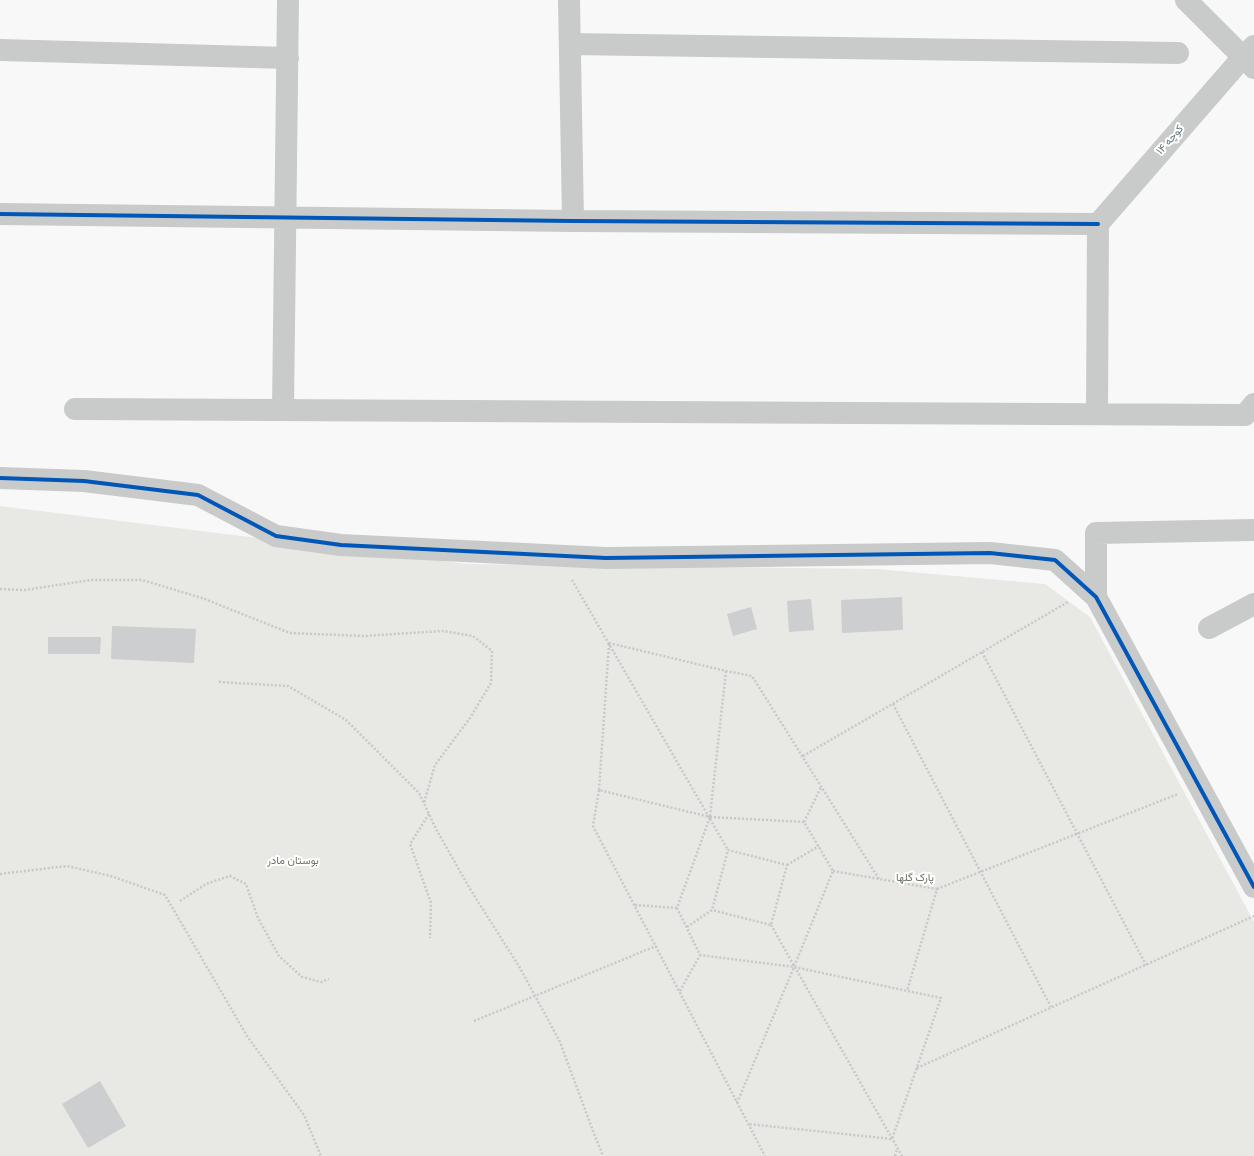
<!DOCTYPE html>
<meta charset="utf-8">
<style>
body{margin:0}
canvas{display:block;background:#f8f8f8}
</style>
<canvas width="1254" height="1156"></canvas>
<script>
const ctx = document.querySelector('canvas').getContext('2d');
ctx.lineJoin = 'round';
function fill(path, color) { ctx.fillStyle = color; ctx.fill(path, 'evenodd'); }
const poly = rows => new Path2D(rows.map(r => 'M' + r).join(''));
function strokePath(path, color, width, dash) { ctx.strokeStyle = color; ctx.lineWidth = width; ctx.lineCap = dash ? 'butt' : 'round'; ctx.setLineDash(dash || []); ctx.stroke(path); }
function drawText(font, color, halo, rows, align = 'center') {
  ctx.font = font + ' "Archivo Narrow",Vazirmatn,sans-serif'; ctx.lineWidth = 4; ctx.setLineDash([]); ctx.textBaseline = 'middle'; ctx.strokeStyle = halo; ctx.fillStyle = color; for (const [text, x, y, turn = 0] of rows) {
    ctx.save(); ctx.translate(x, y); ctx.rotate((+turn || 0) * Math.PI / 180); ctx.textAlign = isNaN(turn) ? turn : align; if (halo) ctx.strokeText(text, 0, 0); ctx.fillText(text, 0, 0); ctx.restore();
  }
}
const green = poly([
 [0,506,467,564,877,569,1045,584,1090,617,1254,922,1254,1156,0,1156]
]);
const building = poly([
 [902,597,903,630,842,633,841,600],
 [811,599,814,630,789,632,787,601],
 [751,607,757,629,733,636,727,614],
 [112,626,196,629,194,663,111,659],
 [48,637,101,637,100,654,48,654],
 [100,1081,126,1126,88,1148,62,1104]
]);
const path = poly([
 [572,580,728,850],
 [0,589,25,590,91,580,142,580,202,598,290,633,364,636,443,631,473,636,492,651,491,683,470,718,435,765,424,803],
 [609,643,726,671,752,676,879,879],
 [609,644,599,790,710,817],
 [982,652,1146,965],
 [219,682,288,686,346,720,419,793,436,829,470,889,520,968,560,1042,593,1131,603,1156],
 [893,704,1051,1007],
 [803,756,1068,602],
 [599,790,593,826,765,1156],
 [429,814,410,844,431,903,430,938],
 [710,816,726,671],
 [710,817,804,822,833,871,794,967,700,955,677,908,710,817],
 [804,822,821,787],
 [787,865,819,846],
 [833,871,937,889,907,991],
 [0,874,67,866,111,876,165,895,247,1036,304,1115,321,1156],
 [937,889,1178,794],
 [180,901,206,884,230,876,246,884,258,918,279,956,302,977,321,982,329,979],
 [635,905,677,908],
 [771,925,902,1156],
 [687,927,712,910,728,850,787,865,771,925,712,910],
 [680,991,700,955],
 [474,1021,656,946],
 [917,1068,1254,916],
 [737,1103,794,967,941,998,892,1139,748,1124],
 [895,1156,897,1149]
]);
const minor = poly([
 [569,0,573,221],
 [1186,0,1254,68],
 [570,44,1178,53],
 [0,50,288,58],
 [0,214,573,221,1098,224],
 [1098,224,1243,57,1254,46],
 [75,409,1245,415,1254,404],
 [283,409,288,0],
 [1097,414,1098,224],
 [0,478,84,481,198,495,276,536,341,545,606,558,990,553,1055,560,1096,597,1254,887],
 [1096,597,1096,533,1254,530],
 [1209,628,1254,604]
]);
const cycleway = poly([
 [0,214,573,221,1098,224],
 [0,478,84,481,198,495,276,536,341,545,606,558,990,553,1055,560,1096,597,1254,887]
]);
const streetNames = [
 ["کوچه ۱۴",1170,140,-49]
];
const parkNames = [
 ["بوستان مادر",293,861],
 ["پارک گلها",915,878]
];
fill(green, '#e8e9e5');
fill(building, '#cccecf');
strokePath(path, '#c7c8c9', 2.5, [2, 2]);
strokePath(minor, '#c9cbcb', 22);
strokePath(cycleway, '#0057b8', 4);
drawText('11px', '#66797e', '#fff', streetNames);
drawText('11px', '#6c7766', '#fff', parkNames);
</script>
